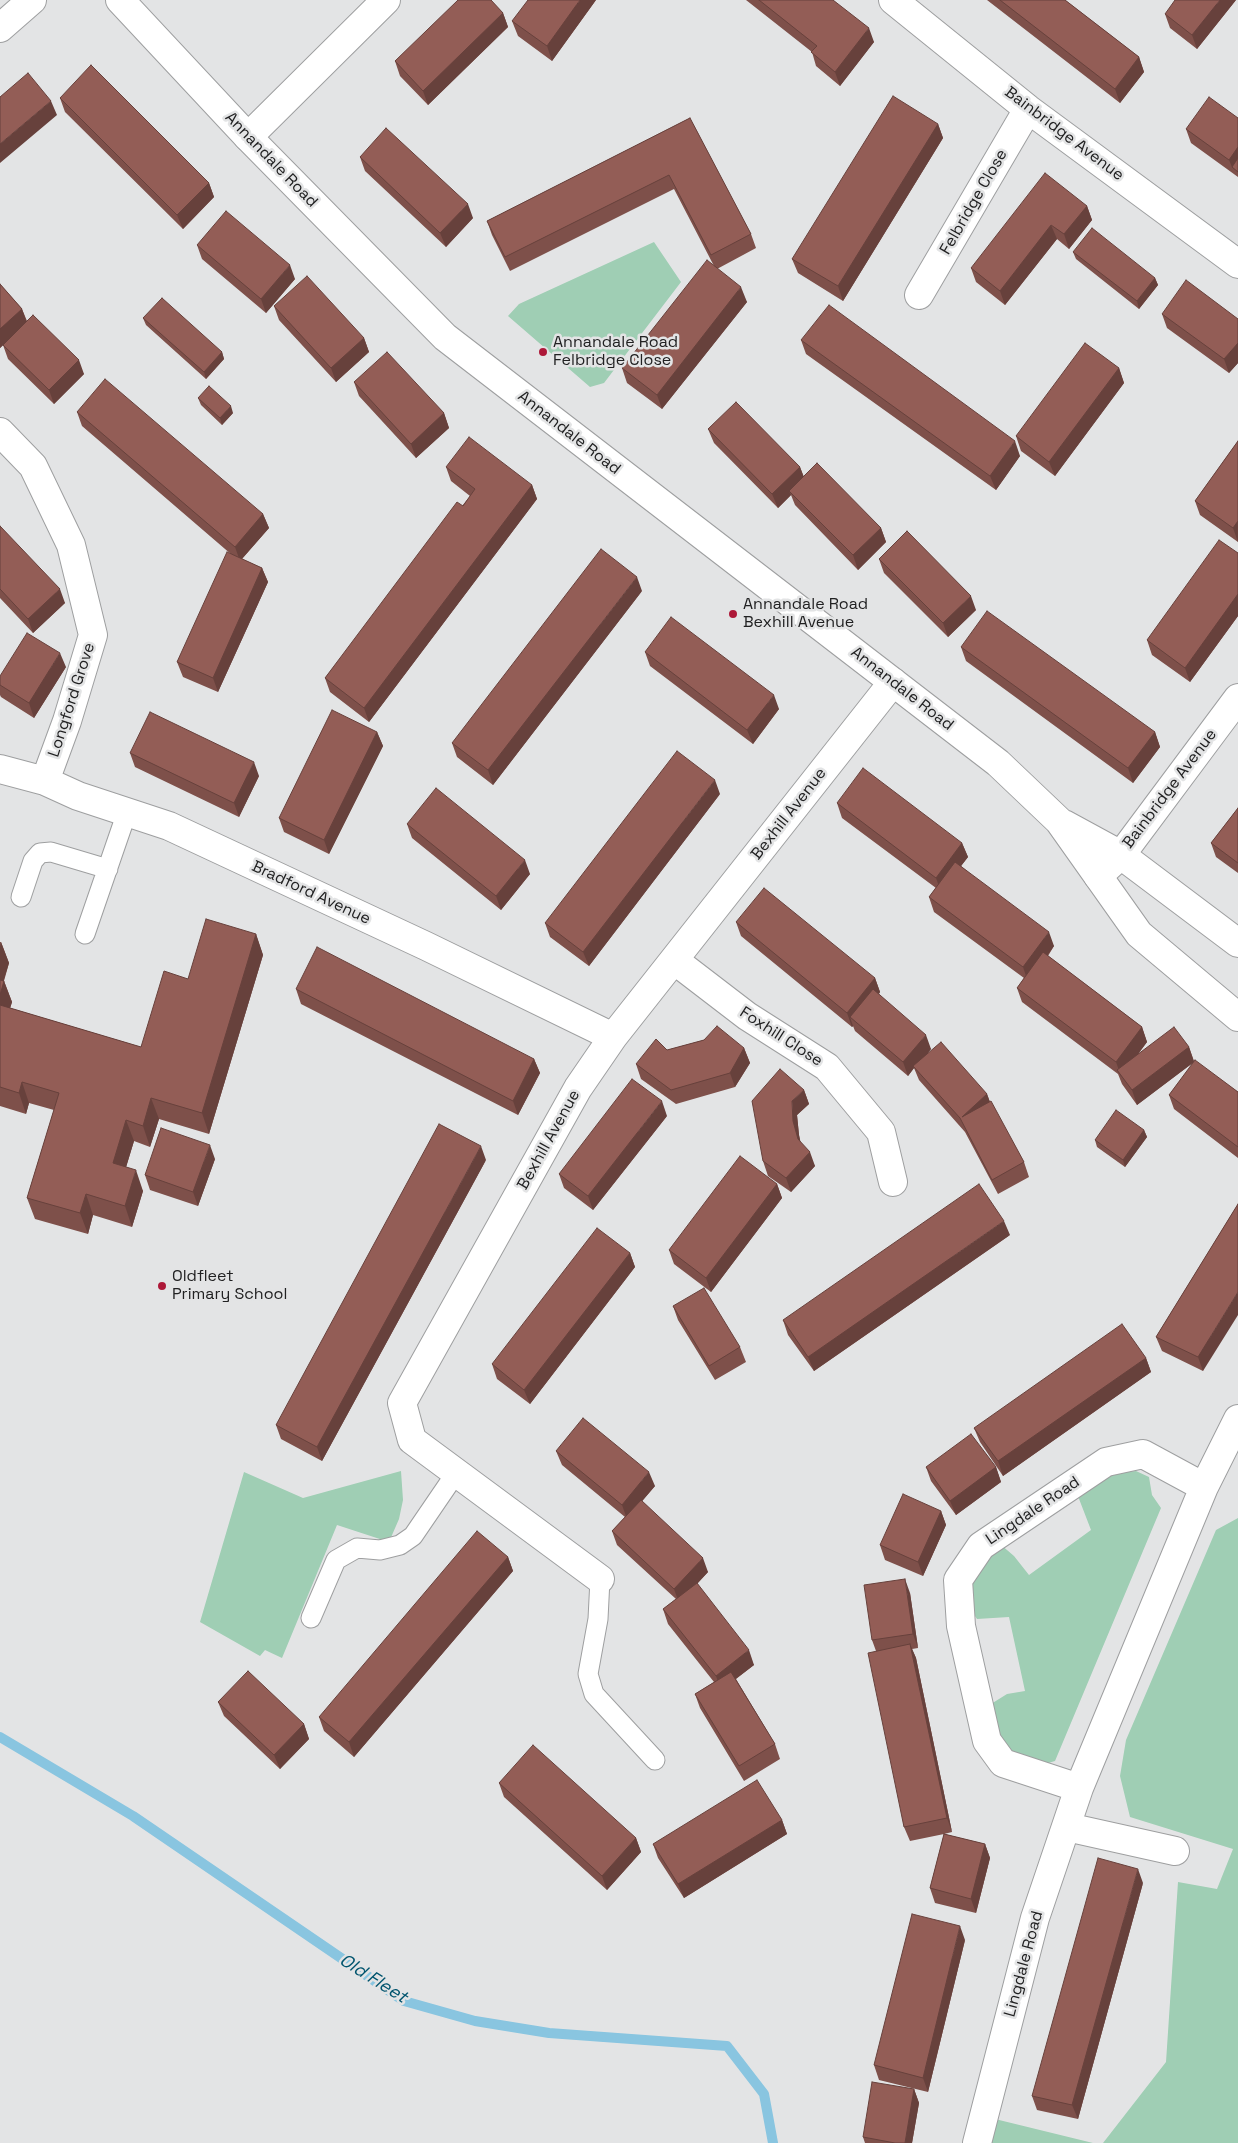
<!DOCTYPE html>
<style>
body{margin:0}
canvas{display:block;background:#e3e4e5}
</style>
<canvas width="1238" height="2143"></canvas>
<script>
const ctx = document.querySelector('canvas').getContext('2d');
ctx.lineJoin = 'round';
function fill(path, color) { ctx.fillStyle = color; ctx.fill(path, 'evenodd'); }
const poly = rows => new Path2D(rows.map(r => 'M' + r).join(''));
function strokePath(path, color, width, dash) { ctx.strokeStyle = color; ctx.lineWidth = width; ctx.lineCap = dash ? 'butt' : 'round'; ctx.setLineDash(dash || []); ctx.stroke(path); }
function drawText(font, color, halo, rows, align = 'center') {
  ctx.font = font + ' "Space Grotesk",sans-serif'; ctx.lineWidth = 5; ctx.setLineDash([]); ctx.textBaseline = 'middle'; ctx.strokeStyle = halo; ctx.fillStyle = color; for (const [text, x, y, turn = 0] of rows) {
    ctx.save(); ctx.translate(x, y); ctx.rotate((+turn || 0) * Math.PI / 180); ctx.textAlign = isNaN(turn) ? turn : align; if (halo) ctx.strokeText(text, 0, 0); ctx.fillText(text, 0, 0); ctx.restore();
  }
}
const green = poly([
 [654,242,681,282,604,383,590,387,508,316,519,304],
 [401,1471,403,1500,399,1519,389,1542,337,1525,282,1658,265,1650,260,1656,200,1622,244,1472,303,1498],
 [1136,1471,1149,1477,1152,1495,1161,1508,1055,1761,1038,1766,1016,1757,999,1740,991,1704,1007,1694,1025,1691,1009,1617,977,1619,969,1607,970,1585,983,1563,1000,1544,1014,1556,1029,1575,1091,1530,1076,1491,1107,1474],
 [1238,1518,1238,2143,1103,2143,1166,2062,1178,1882,1217,1889,1233,1849,1130,1817,1120,1776,1126,1740,1216,1530],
 [995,2119,1093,2143,988,2143]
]);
const stream = poly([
 [0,1737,133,1816,404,2001,475,2021,549,2033,727,2046,764,2094,773,2143]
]);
const service = poly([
 [21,897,33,861,40,853,51,852,108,869],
 [85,934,127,812],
 [600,1579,598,1619,588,1674,594,1694,655,1760],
 [311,1618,336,1560,357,1548,380,1550,400,1545,413,1536,456,1473]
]);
const minor = poly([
 [893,0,1028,109,1238,264],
 [0,28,32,0],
 [248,137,386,0],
 [919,295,1028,109],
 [0,432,33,466,71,545,93,635,67,721,45,781],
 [0,769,45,781,78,796,169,826,426,946,613,1037],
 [1098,876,1121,855,1238,698],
 [674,960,747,1016,827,1067,881,1132,893,1182],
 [600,1579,412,1440,402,1403,578,1088,613,1037,893,682],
 [1079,1788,1003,1763,987,1741,961,1626,958,1580,981,1546,1106,1462,1143,1454,1204,1487],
 [1067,1827,1175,1851],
 [977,2143,1035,1918,1079,1788,1204,1487,1238,1419]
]);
const tertiary = poly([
 [120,0,248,137,445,337,998,763,1059,821,1139,934,1238,1017],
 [1064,824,1121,855,1238,943]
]);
const wall = poly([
 [596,0,552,61,518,36,512,21],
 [746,0,833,0,874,42,840,86,816,66,812,52],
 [987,0,1065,0,1139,57,1144,72,1120,103],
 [1236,0,1197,49,1170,28,1165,14],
 [503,13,508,27,428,105,400,76,395,61],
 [60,98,209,183,214,197,183,229,65,112],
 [690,118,751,234,756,248,717,269,747,302,662,409,627,383,622,368,714,266,674,189,510,271,492,235,487,221],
 [1238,118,1238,177,1191,143,1186,129],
 [938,124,943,138,843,301,798,273,792,259],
 [360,157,473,218,446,247,365,171],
 [1087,206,1092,220,1069,249,1057,239,1005,305,976,282,971,268],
 [197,245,295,279,266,313,202,259],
 [1073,252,1155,278,1158,285,1139,309,1076,259],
 [0,284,22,309,27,321,84,374,54,404,8,359,3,345,0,348],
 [274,306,364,338,369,352,336,382,279,320],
 [1162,314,1238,319,1238,363,1229,373,1167,328],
 [143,318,222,352,224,359,206,379,146,325],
 [801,340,1020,456,996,490,806,354],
 [1119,368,1124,383,1055,476,1021,451,1016,436],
 [354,382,444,413,449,428,416,458,359,396],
 [198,398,233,413,222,425,201,405],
 [77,412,263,514,269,528,242,559,262,568,268,582,218,692,183,677,177,662,232,555,82,426],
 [708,429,800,467,804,477,881,528,886,542,858,570,795,505,791,495,778,508,714,443],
 [1238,441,1238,542,1200,515,1195,501],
 [446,467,532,485,537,499,369,722,330,692,325,678,470,496,451,481],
 [0,526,65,603,33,633,0,598],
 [1238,553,1238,616,1190,682,1152,655,1147,640],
 [879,559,976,610,948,637,884,573],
 [642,591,493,785,457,757,452,743],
 [961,647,1155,732,1160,747,1133,783,966,661],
 [645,652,779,709,753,744,650,666],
 [66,667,34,718,1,697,0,695,0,676],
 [377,732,383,746,329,854,284,832,279,818],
 [130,753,259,776,239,817,135,767],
 [720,794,589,966,550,937,545,923],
 [837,803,962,843,968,857,961,866,1054,946,1048,956,1142,1027,1147,1042,1139,1053,1189,1047,1194,1061,1238,1092,1238,1158,1174,1109,1169,1095,1194,1062,1137,1105,1122,1084,1118,1074,1022,1002,1017,988,1024,978,934,912,929,897,936,888,842,818],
 [1238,808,1238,873,1216,857,1211,843],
 [407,824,530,874,501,910,412,838],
 [736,922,875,978,880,992,879,994,931,1049,928,1053,987,1094,990,1102,1024,1162,1029,1177,998,1194,965,1132,919,1080,914,1068,908,1076,855,1031,853,1026,852,1027,741,936],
 [256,934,263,955,209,1134,159,1119,150,1147,134,1141,126,1167,143,1191,132,1227,93,1215,88,1234,35,1219,27,1198,54,1110,29,1103,26,1114,0,1106,0,942,1,942,9,963,4,981,12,1002,10,1008,141,1047,188,979],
 [296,989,534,1059,540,1073,518,1115,301,1004],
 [704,1040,744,1048,750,1063,735,1087,676,1104,641,1079,636,1064,667,1050],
 [804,1090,809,1104,797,1115,799,1135,800,1141,815,1166,791,1192,768,1176,763,1161],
 [667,1116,593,1210,564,1188,559,1174],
 [1144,1130,1147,1137,1125,1167,1097,1147,1095,1140],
 [215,1159,198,1206,150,1190,145,1175],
 [486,1160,322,1461,281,1439,276,1425],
 [777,1184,782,1198,711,1292,674,1264,669,1250],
 [1238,1204,1203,1371,1162,1351,1156,1337],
 [1010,1235,814,1371,788,1335,783,1320],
 [630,1253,635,1267,530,1404,497,1379,492,1364],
 [673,1306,740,1347,746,1362,715,1380,678,1320],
 [1146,1358,1151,1372,1003,1476,980,1442,974,1428],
 [556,1451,655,1486,642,1501,708,1572,697,1584,754,1665,736,1679,775,1744,780,1759,744,1781,700,1708,695,1694,714,1682,668,1624,663,1609,676,1599,617,1545,612,1531,625,1517,562,1465],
 [926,1467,996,1467,1001,1482,956,1515,931,1481],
 [941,1511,946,1525,923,1576,885,1560,880,1545],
 [508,1557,513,1571,354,1757,324,1731,319,1717],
 [910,1593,918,1648,912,1649,916,1658,952,1832,944,1834,985,1844,990,1858,976,1913,935,1903,930,1888,944,1834,910,1841,904,1827,876,1651,872,1640],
 [218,1702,304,1724,309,1739,280,1769,224,1716],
 [499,1783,636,1838,641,1852,607,1890,504,1797],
 [782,1820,787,1834,684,1898,658,1858,653,1844],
 [1143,1883,1078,2119,1037,2110,1032,2096],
 [965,1940,928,2092,879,2080,874,2065],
 [914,2089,919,2103,912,2143,865,2143,863,2137]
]);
const shadedWall = poly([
 [580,0,596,0,552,61,547,46],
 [1220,0,1236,0,1197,49,1192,35],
 [503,13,508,27,428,105,423,91],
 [869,28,874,42,840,86,835,72],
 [1139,57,1144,72,1120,103,1115,89],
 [51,101,57,115,0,163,0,144],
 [938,124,943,138,843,301,838,286],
 [1238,147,1238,169,1232,167,1229,160],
 [209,183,214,197,183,229,177,215],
 [468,204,473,218,446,247,440,233],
 [1087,206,1092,220,1069,249,1064,234],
 [1051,225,1057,239,1005,305,1000,291],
 [290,265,295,279,266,313,261,299],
 [1155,278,1158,285,1139,309,1137,301],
 [741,287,747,302,662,409,657,395],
 [22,309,27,323,0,348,0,329],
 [364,338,369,352,336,382,331,368],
 [1238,343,1238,363,1229,373,1224,359],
 [222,352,224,359,206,379,204,372],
 [79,360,84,374,54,404,49,390],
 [1119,368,1124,383,1055,476,1049,462],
 [231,406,233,413,222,425,220,418],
 [444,413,449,428,416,458,411,444],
 [1015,441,1020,456,996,490,990,476],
 [800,467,805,481,789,491,791,495,778,508,772,494],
 [532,485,537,499,369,722,364,708],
 [263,514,269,528,240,561,235,547],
 [1238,521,1238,542,1233,528],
 [881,528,886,542,858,570,853,555],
 [262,568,268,582,218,692,213,678],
 [637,577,642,591,493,785,488,770],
 [60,589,65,603,33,633,28,619],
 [1238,594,1238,616,1190,682,1185,668],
 [971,596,976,610,948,637,943,623],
 [60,653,66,667,34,718,29,703],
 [774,695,779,709,753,744,747,730],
 [377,732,383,746,329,854,324,840],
 [1155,732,1160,747,1133,783,1128,768],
 [254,762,259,776,239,817,234,803],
 [715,780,720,794,589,966,583,952],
 [962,843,968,857,941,892,936,878],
 [525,860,530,874,501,910,496,896],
 [1049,932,1054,946,1028,982,1023,967],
 [256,934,263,955,209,1134,202,1113],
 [1,942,9,963,0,992,0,947],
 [875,978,880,992,856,1022,850,1017,853,1026,852,1027,847,1013],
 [4,981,12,1002,5,1025,0,1012,0,995],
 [1142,1027,1147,1042,1121,1076,1116,1062],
 [926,1035,931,1049,915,1068,913,1066,914,1068,908,1076,903,1062],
 [1189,1047,1194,1062,1137,1105,1132,1090],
 [744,1048,750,1063,735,1087,730,1073],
 [534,1059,540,1073,518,1115,513,1101],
 [22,1082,29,1103,26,1114,19,1093],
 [804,1090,809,1104,797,1115,799,1135,803,1153,798,1139,793,1121,792,1101],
 [987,1094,992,1108,962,1117],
 [151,1098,159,1119,150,1147,143,1126],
 [662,1101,667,1116,593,1210,588,1196],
 [126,1120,134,1141,121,1184,113,1163],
 [1144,1130,1147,1137,1125,1167,1123,1160],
 [210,1145,215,1159,198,1206,193,1192],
 [481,1146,486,1160,322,1461,317,1447],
 [810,1152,815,1166,791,1192,786,1178],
 [136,1170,143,1191,132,1227,125,1206],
 [777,1184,782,1198,711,1292,706,1278],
 [86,1194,93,1215,88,1234,80,1213],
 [1004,1221,1010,1235,814,1371,808,1357],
 [630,1253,635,1267,530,1404,524,1390],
 [1238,1292,1238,1315,1203,1371,1198,1357],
 [1146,1358,1151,1372,1003,1476,998,1461],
 [996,1467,1001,1482,956,1515,950,1501],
 [649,1472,655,1486,627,1519,622,1505],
 [941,1511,946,1525,923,1576,918,1562],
 [508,1557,513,1571,354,1757,349,1742],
 [703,1558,708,1572,679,1603,674,1589],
 [905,1579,910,1593,918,1648,913,1634],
 [910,1644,916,1658,952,1832,947,1818],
 [749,1650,754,1665,721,1690,716,1676],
 [304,1724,309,1739,280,1769,274,1755],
 [782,1820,787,1834,684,1898,678,1884],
 [636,1838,641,1852,607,1890,602,1876],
 [985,1844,990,1858,976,1913,971,1899],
 [1138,1869,1143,1883,1078,2119,1072,2105],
 [960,1926,965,1940,928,2092,923,2078],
 [914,2089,919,2103,912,2143,905,2143]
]);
const building = poly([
 [458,0,491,0,503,13,423,91,395,61,458,0],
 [528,0,580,0,547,46,512,21,528,0],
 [759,0,833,0,869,28,835,72,811,52,817,46,759,0],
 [1000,0,1065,0,1139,57,1115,89,1000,0],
 [1175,0,1220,0,1192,35,1165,14,1175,0],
 [91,65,209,183,177,215,60,98,91,65],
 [28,73,51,101,0,144,0,97,28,73],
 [893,96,938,124,838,286,792,259,893,96],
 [1209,97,1238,118,1238,147,1229,160,1186,129,1209,97],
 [690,118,751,234,711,255,669,175,505,257,487,221,690,118],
 [386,128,468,204,440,233,360,157,386,128],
 [1238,158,1238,172,1232,167,1238,158],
 [1045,173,1087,206,1064,234,1051,225,1000,291,971,268,1045,173],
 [226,211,290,265,261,299,197,245,226,211],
 [1092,228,1155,278,1137,301,1073,252,1092,228],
 [707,260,741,287,657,395,622,368,707,260],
 [307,276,364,338,331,368,274,306,307,276],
 [1186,280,1238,319,1238,343,1224,359,1162,314,1186,280],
 [0,284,22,309,0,329,0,284],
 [162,298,222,352,204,372,143,318,162,298],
 [829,305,1015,441,990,476,801,340,829,305],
 [33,315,79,360,49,390,3,345,33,315],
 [1085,343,1119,368,1049,462,1016,436,1085,343],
 [387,352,444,413,411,444,354,382,387,352],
 [105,379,263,514,235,547,77,412,105,379],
 [209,386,231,406,220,418,198,398,209,386],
 [736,402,800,467,772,494,708,429,736,402],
 [469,437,532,485,364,708,325,678,457,502,463,506,475,489,446,467,469,437],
 [1238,441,1238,521,1233,528,1195,501,1238,441],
 [817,463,881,528,853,555,789,491,817,463],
 [0,526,60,589,28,619,0,589,0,526],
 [907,531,971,596,943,623,879,559,907,531],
 [1219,540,1238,553,1238,594,1185,668,1147,640,1219,540],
 [601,549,637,577,488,770,452,743,601,549],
 [227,552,262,568,213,678,177,662,227,552],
 [987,611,1155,732,1128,768,961,647,987,611],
 [671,617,774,695,747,730,645,652,671,617],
 [27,633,60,653,29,703,0,685,0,676,27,633],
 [332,710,377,732,324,840,279,818,332,710],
 [150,712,254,762,234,803,130,753,150,712],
 [677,751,715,780,583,952,545,923,677,751],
 [863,768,962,843,936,878,837,803,863,768],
 [436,788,525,860,496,896,407,824,436,788],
 [1238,808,1238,863,1211,843,1238,808],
 [955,862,1049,932,1023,967,929,897,955,862],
 [764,888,875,978,847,1013,736,922,764,888],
 [206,919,256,934,202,1113,151,1098,143,1126,126,1120,113,1163,136,1170,125,1206,86,1194,80,1213,27,1198,59,1093,22,1082,19,1093,0,1087,0,1005,141,1047,164,971,188,979,206,919],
 [317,947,534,1059,513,1101,296,989,317,947],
 [1043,952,1142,1027,1116,1062,1017,988,1043,952],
 [0,980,4,981,0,995,0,980],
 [873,989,926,1035,903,1062,850,1017,873,989],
 [717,1026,744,1048,730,1073,671,1090,636,1064,656,1039,667,1050,704,1040,717,1026],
 [1174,1027,1189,1047,1132,1090,1117,1070,1174,1027],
 [941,1042,987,1094,962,1117,991,1101,1024,1162,992,1180,960,1118,913,1066,941,1042],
 [1195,1060,1238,1092,1238,1147,1169,1095,1195,1060],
 [780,1069,804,1090,792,1101,793,1121,798,1139,810,1152,786,1178,763,1161,752,1101,780,1069],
 [632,1079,662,1101,588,1196,559,1174,632,1079],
 [1116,1110,1144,1130,1123,1160,1095,1140,1116,1110],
 [439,1124,481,1146,317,1447,276,1425,439,1124],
 [161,1128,210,1145,193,1192,145,1175,161,1128],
 [740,1156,777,1184,706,1278,669,1250,740,1156],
 [979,1184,1004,1221,808,1357,783,1320,979,1184],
 [1238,1204,1238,1292,1198,1357,1156,1337,1238,1204],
 [597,1228,630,1253,524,1390,492,1364,597,1228],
 [704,1288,740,1347,709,1366,673,1306,704,1288],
 [1122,1324,1146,1358,998,1461,974,1428,1122,1324],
 [583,1418,649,1472,622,1505,556,1451,583,1418],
 [971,1434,996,1467,950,1501,926,1467,971,1434],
 [903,1494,941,1511,918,1562,880,1545,903,1494],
 [641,1500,703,1558,674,1589,612,1531,641,1500],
 [477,1531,508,1557,349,1742,319,1717,477,1531],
 [905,1579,913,1634,872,1640,864,1585,905,1579],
 [697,1583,749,1650,716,1676,663,1609,697,1583],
 [910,1644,947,1818,904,1827,868,1653,910,1644],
 [248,1671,304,1724,274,1755,218,1702,248,1671],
 [731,1672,775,1744,739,1766,695,1694,731,1672],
 [533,1745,636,1838,602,1876,499,1783,533,1745],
 [757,1780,782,1820,678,1884,653,1844,757,1780],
 [944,1834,985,1844,971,1899,930,1888,944,1834],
 [1098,1858,1138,1869,1072,2105,1032,2096,1098,1858],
 [912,1914,960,1926,923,2078,874,2065,912,1914],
 [872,2082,914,2089,905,2143,895,2143,863,2137,872,2082]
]);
const markers = [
 [543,352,5,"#ad1838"],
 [733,614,5,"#ad1838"],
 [162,1286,5,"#ad1838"]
];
const streetNames = [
 ["Bainbridge Avenue",1064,134,37],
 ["Annandale Road",271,160,46],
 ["Felbridge Close",974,202,-60],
 ["Annandale Road",569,433,38],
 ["Annandale Road",902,689,38],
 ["Longford Grove",72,700,-72],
 ["Bainbridge Avenue",1170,789,-53],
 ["Bexhill Avenue",789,814,-52],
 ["Bradford Avenue",311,893,25],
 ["Foxhill Close",781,1037,33],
 ["Bexhill Avenue",549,1140,-61],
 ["Lingdale Road",1033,1511,-34],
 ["Lingdale Road",1024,1964,-75]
];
const poiNames = [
 ["Annandale Road",553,343],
 ["Felbridge Close",553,361],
 ["Annandale Road",743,605],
 ["Bexhill Avenue",743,623],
 ["Oldfleet",172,1277],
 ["Primary School",172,1295]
];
const waterNames = [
 ["Old Fleet",373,1979,32]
];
fill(green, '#9fceb4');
strokePath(stream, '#89c5e0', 10);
strokePath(service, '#9e9fa0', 21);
strokePath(minor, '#9e9fa0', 30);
strokePath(tertiary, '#9e9fa0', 30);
strokePath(service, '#fff', 19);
strokePath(minor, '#fff', 28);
strokePath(tertiary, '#fff', 28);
fill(wall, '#7e504a');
fill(shadedWall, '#67413c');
fill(building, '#935d56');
strokePath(building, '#67413c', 1);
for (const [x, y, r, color] of markers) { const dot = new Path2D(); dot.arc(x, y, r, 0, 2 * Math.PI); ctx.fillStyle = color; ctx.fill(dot); strokePath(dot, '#e3e4e5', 2); }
drawText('16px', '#212122', '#e3e4e5', streetNames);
drawText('16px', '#212122', '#e3e4e5', poiNames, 'left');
drawText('italic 18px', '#00546e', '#e3e4e5', waterNames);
</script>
